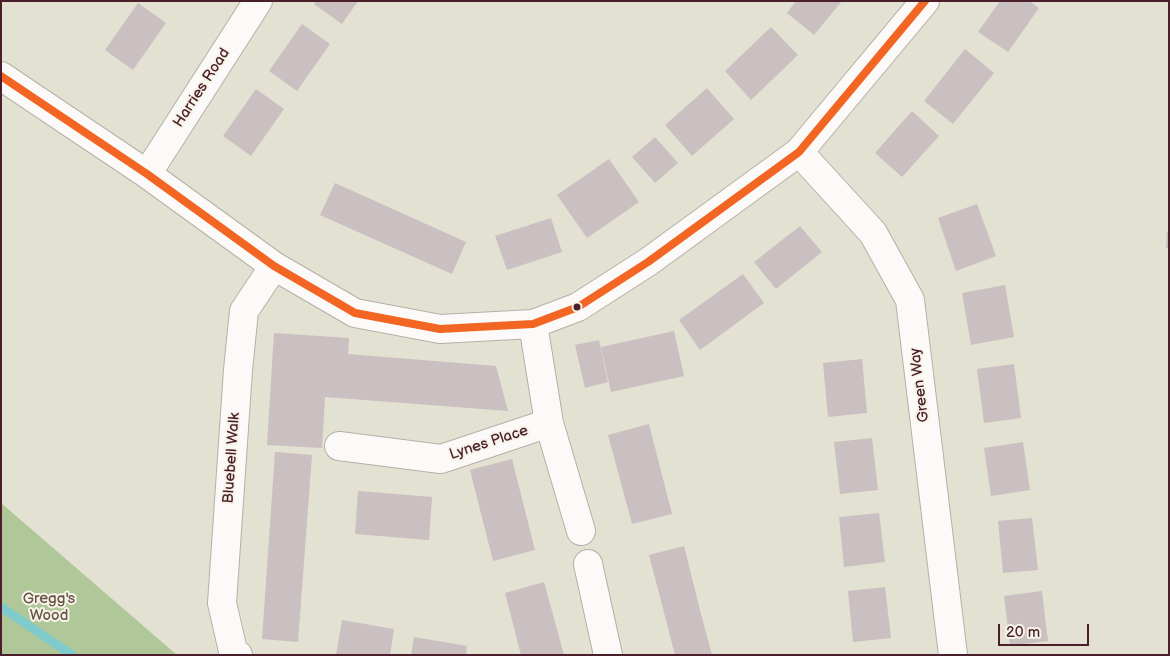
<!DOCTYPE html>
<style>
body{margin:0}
#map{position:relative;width:1170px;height:656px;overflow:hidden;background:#e3e1d2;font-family:"Balsamiq Sans",sans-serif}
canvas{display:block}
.frame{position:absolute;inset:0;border:2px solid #4a1f2b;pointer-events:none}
.scale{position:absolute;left:998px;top:624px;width:91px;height:22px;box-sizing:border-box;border:2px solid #4a1f2b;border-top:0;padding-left:6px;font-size:15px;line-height:18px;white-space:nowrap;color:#4a1f2b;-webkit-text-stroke:4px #f7f3e8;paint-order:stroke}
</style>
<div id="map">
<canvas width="1170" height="656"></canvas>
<div class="frame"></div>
<div class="scale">20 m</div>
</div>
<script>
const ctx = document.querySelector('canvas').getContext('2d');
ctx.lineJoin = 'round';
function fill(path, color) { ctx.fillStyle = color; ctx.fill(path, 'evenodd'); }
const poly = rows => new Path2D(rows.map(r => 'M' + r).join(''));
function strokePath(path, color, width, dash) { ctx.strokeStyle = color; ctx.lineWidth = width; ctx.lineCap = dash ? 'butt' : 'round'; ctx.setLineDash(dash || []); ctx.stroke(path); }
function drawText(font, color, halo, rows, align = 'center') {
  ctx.font = font + ' "Balsamiq Sans",sans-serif'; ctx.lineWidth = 4; ctx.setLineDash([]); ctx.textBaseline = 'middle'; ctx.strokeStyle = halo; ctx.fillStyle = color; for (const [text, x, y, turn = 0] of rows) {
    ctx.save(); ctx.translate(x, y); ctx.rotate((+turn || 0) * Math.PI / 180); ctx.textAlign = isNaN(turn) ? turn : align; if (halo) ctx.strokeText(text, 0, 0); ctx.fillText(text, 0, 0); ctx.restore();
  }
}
const forest = poly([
 [1,503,177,655,1,655]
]);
const stream = poly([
 [1,607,72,655]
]);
const building = poly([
 [316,1,358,1,342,24,314,4],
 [796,1,842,1,814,35,787,13],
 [1000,1,1029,1,1039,8,1008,52,978,32],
 [138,3,166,23,133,70,105,50],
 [302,24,330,44,297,91,269,71],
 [771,27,798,55,751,100,725,71],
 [965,49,994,73,953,124,924,101],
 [707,88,734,119,692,156,665,125],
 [256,89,284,109,251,156,223,136],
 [912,111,939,136,902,177,875,153],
 [655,137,678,163,655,183,632,157],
 [609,159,639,202,587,238,557,195],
 [335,183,466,242,452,274,320,215],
 [977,204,996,256,956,271,938,218],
 [551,218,562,252,507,270,495,236],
 [800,226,822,252,776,289,754,262],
 [1167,232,1169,232,1169,249,1166,248],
 [743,274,764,303,700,350,679,320],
 [1005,285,1014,337,971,345,962,293],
 [674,331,684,376,611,392,601,347],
 [274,333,349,338,348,354,496,366,508,411,325,397,322,448,267,445],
 [599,340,608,382,585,388,575,345],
 [862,359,867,413,828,417,823,363],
 [1014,364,1021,418,984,423,977,369],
 [649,424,672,514,632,524,608,435],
 [872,438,878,490,840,494,834,442],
 [1023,442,1030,490,991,496,984,448],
 [275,452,312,455,298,642,262,639],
 [512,459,535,550,493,561,470,470],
 [358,491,432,497,429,540,355,534],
 [879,513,885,562,844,567,839,517],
 [1032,518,1038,570,1003,573,998,521],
 [684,546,701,614,712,655,675,655,661,601,649,555],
 [544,582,564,655,521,655,505,593],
 [885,587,891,638,853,642,848,591],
 [1042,591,1048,641,1010,646,1004,596],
 [342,620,394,629,390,655,336,655],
 [414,637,467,646,466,655,411,655]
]);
const minor = poly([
 [1,76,147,174,274,266,355,313,440,329,533,324,578,307,648,262,799,152,925,1],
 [799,152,873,233,910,300,953,655],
 [147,174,258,1],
 [533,324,549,423,581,531],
 [339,446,441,459,549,423],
 [588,564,608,655],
 [238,655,233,651,222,603,238,370,244,311,274,266]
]);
const bus1 = poly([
 [1,76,147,174,274,266,355,313,440,329,533,324,578,307,648,262,799,152,925,1]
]);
const markers = [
 [577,307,4.5,"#4a1f2b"]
];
const streetNames = [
 ["Harries Road",202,88,-57],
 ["Green Way",920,385,-97],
 ["Lynes Place",489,443,-18],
 ["Bluebell Walk",232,458,-86]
];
const parkNames = [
 ["Gregg's",49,599],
 ["Wood",49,616]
];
fill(forest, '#afc799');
strokePath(stream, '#7fcbcc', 9);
fill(building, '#cabfc1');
strokePath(minor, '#b5b0a7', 30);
strokePath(minor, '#fbfaf8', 28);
strokePath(bus1, '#f26522', 8);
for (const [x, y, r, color] of markers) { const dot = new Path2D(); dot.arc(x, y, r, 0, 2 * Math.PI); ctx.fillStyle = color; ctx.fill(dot); strokePath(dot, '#f7f3e8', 2); }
drawText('15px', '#4a1f2b', '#f7f3e8', streetNames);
drawText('15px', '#655443', '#f7f3e8', parkNames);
</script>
